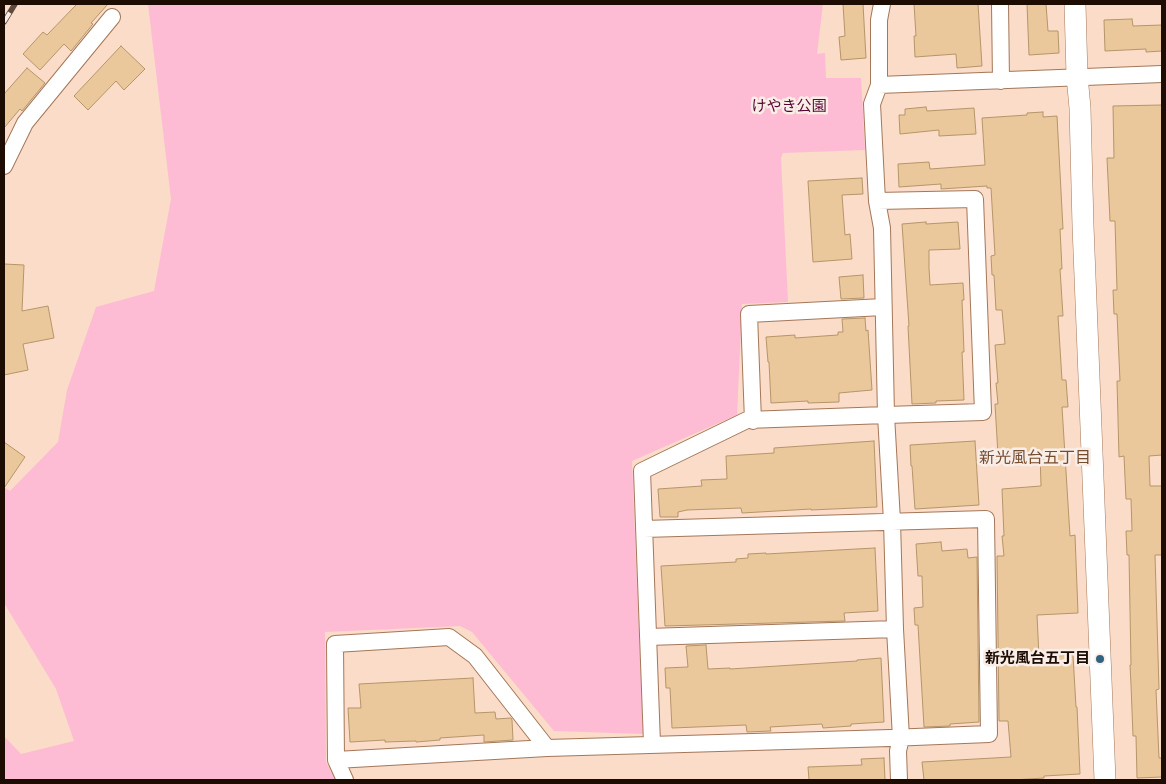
<!DOCTYPE html>
<meta charset="utf-8">
<style>
body{margin:0}
#map{position:relative;width:1166px;height:784px;overflow:hidden;background:#fadcc8;font-family:"DejaVu Sans",sans-serif}
canvas{display:block}
.frame{position:absolute;inset:0;border:5px solid #1c0c02;pointer-events:none}
</style>
<div id="map">
<canvas width="1166" height="784"></canvas>
<div class="frame"></div>
</div>
<script>
const ctx = document.querySelector('canvas').getContext('2d');
ctx.lineJoin = 'round';
function fill(path, color) { ctx.fillStyle = color; ctx.fill(path, 'evenodd'); }
const poly = rows => new Path2D(rows.map(r => 'M' + r).join(''));
function strokePath(path, color, width, dash) { ctx.strokeStyle = color; ctx.lineWidth = width; ctx.lineCap = dash ? 'butt' : 'round'; ctx.setLineDash(dash || []); ctx.stroke(path); }
function drawText(font, color, halo, rows, align = 'center') {
  ctx.font = font + ' "DejaVu Sans","Noto Sans JP",sans-serif'; ctx.lineWidth = 5; ctx.setLineDash([]); ctx.textBaseline = 'middle'; ctx.strokeStyle = halo; ctx.fillStyle = color; for (const [text, x, y, turn = 0] of rows) {
    ctx.save(); ctx.translate(x, y); ctx.rotate((+turn || 0) * Math.PI / 180); ctx.textAlign = isNaN(turn) ? turn : align; if (halo) ctx.strokeText(text, 0, 0); ctx.fillText(text, 0, 0); ctx.restore();
  }
}
const green = poly([
 [148,4,823,4,817,54,825,53,826,78,861,78,865,150,783,153,781,158,788,302,742,304,737,415,632,461,643,734,554,731,472,632,460,626,325,632,326,762,336,780,4,780,4,736,21,754,74,741,56,689,4,603,4,487,10,491,58,442,67,390,96,307,154,291,171,199]
]);
const building = poly([
 [77,4,108,4,91,23,93,24,71,51,64,44,40,70,23,54,43,32,47,35,77,4],
 [843,4,863,4,866,58,841,60,839,37,845,36,843,4],
 [914,4,978,4,982,66,957,68,956,54,915,57,914,36,916,36,914,4],
 [1027,4,1046,4,1048,31,1058,31,1059,53,1029,55,1027,4],
 [1132,19,1133,26,1162,25,1162,51,1146,52,1146,49,1105,51,1104,20,1132,19],
 [121,46,145,69,124,90,116,81,88,110,74,96,121,46],
 [27,68,45,83,22,111,20,109,4,128,4,94,27,68],
 [1162,105,1162,455,1149,456,1150,486,1162,486,1162,555,1155,555,1159,689,1156,690,1159,758,1162,758,1162,777,1137,778,1136,736,1133,736,1131,685,1130,665,1131,665,1129,555,1127,555,1126,531,1132,531,1131,499,1126,499,1124,456,1119,457,1117,381,1120,381,1117,314,1114,314,1113,290,1117,290,1115,221,1110,221,1107,158,1114,158,1113,106,1162,105],
 [926,107,927,111,974,108,976,134,939,136,939,130,900,134,899,115,905,115,905,109,926,107],
 [1043,112,1043,117,1057,116,1063,229,1060,229,1062,269,1060,269,1063,316,1058,316,1062,380,1066,380,1068,407,1062,407,1070,536,1075,535,1078,613,1037,615,1039,657,1073,655,1076,707,1077,707,1080,774,1044,776,1044,778,1013,780,924,780,922,762,1011,757,1008,721,999,721,997,556,1004,556,1002,536,1004,536,1002,489,1041,486,1040,452,998,455,995,404,998,404,996,383,998,383,995,345,1005,344,1002,310,996,310,994,275,992,275,991,256,995,255,991,188,987,188,987,186,941,189,941,184,899,187,898,164,929,162,930,169,985,165,982,118,1027,115,1027,113,1043,112],
 [862,178,863,194,842,195,845,235,850,234,852,259,813,262,808,181,862,178],
 [926,222,926,224,958,222,960,249,929,250,929,268,930,285,963,283,964,300,962,300,964,352,962,352,964,400,936,401,936,403,912,404,908,326,909,326,902,224,926,222],
 [4,264,24,265,22,311,48,306,54,338,23,344,28,370,4,375,4,264],
 [863,275,864,298,841,299,839,277,863,275],
 [865,318,866,331,868,330,872,390,839,393,839,402,808,403,808,401,771,403,769,362,768,362,766,337,795,335,795,338,838,335,838,332,843,332,842,319,865,318],
 [874,441,877,507,811,510,811,509,742,513,741,508,687,510,678,512,678,517,660,517,658,489,702,486,701,480,727,479,726,456,774,453,774,448,874,441],
 [975,441,979,505,915,509,912,466,911,466,910,445,975,441],
 [4,442,25,457,4,488,4,442],
 [941,542,942,551,967,549,968,558,977,557,979,722,950,724,950,726,924,727,918,625,915,625,914,608,923,607,922,576,918,576,916,544,941,542],
 [875,548,878,611,844,613,845,621,665,626,661,566,736,562,736,559,748,558,748,554,766,553,766,554,875,548],
 [706,645,708,669,730,668,730,669,857,661,857,660,881,658,884,722,851,724,851,726,823,728,822,724,770,727,771,731,747,732,746,725,672,728,670,688,666,688,665,668,688,667,686,646,706,645],
 [473,678,475,713,495,712,496,719,511,718,512,720,513,740,484,742,484,735,440,738,440,740,416,742,416,741,385,742,385,740,350,742,348,708,361,708,359,684,473,678],
 [884,758,885,780,809,780,808,767,862,765,861,759,884,758]
]);
const minor = poly([
 [1000,4,1001,81],
 [879,85,879,20,882,4],
 [4,166,25,123,112,17],
 [753,421,749,314,883,307],
 [648,637,895,629],
 [652,744,642,471,747,420,886,415,983,412,975,199,877,201],
 [336,760,547,748],
 [345,780,336,760,335,644,449,637,475,656,547,748,890,738,989,734,986,519,644,529],
 [899,780,898,751,901,738,895,629,892,521,886,415,882,228,877,201,872,104,879,85,1162,74]
]);
const tertiary = poly([
 [1075,4,1077,76,1080,108,1083,226,1105,780]
]);
const rail = poly([
 [4,22,15,4]
]);
const markers = [
 [1100,659,5,"#306380"]
];
const parkNames = [
 ["けやき公園",789,107]
];
const poiNames = [
 ["新光風台五丁目",1090,659]
];
const neighbourhoodNames = [
 ["新光風台五丁目",1035,459]
];
fill(green, '#fdbcd3');
fill(building, '#eac89b');
strokePath(building, '#b59569', 1);
strokePath(minor, '#a47759', 18);
strokePath(tertiary, '#a47759', 22);
strokePath(minor, '#fff', 16);
strokePath(tertiary, '#fff', 21);
strokePath(rail, '#5e4a3d', 5.5);
strokePath(rail, '#f8ede7', 4, [11]);
for (const [x, y, r, color] of markers) { const dot = new Path2D(); dot.arc(x, y, r, 0, 2 * Math.PI); ctx.fillStyle = color; ctx.fill(dot); strokePath(dot, '#f8ede7', 2); }
drawText('15px', '#560731', '#f8ede7', parkNames);
drawText('bold 15px', '#1c0c02', '#f8ede7', poiNames, 'right');
drawText('16px', '#764c2f', '#f8ede7', neighbourhoodNames);
</script>
